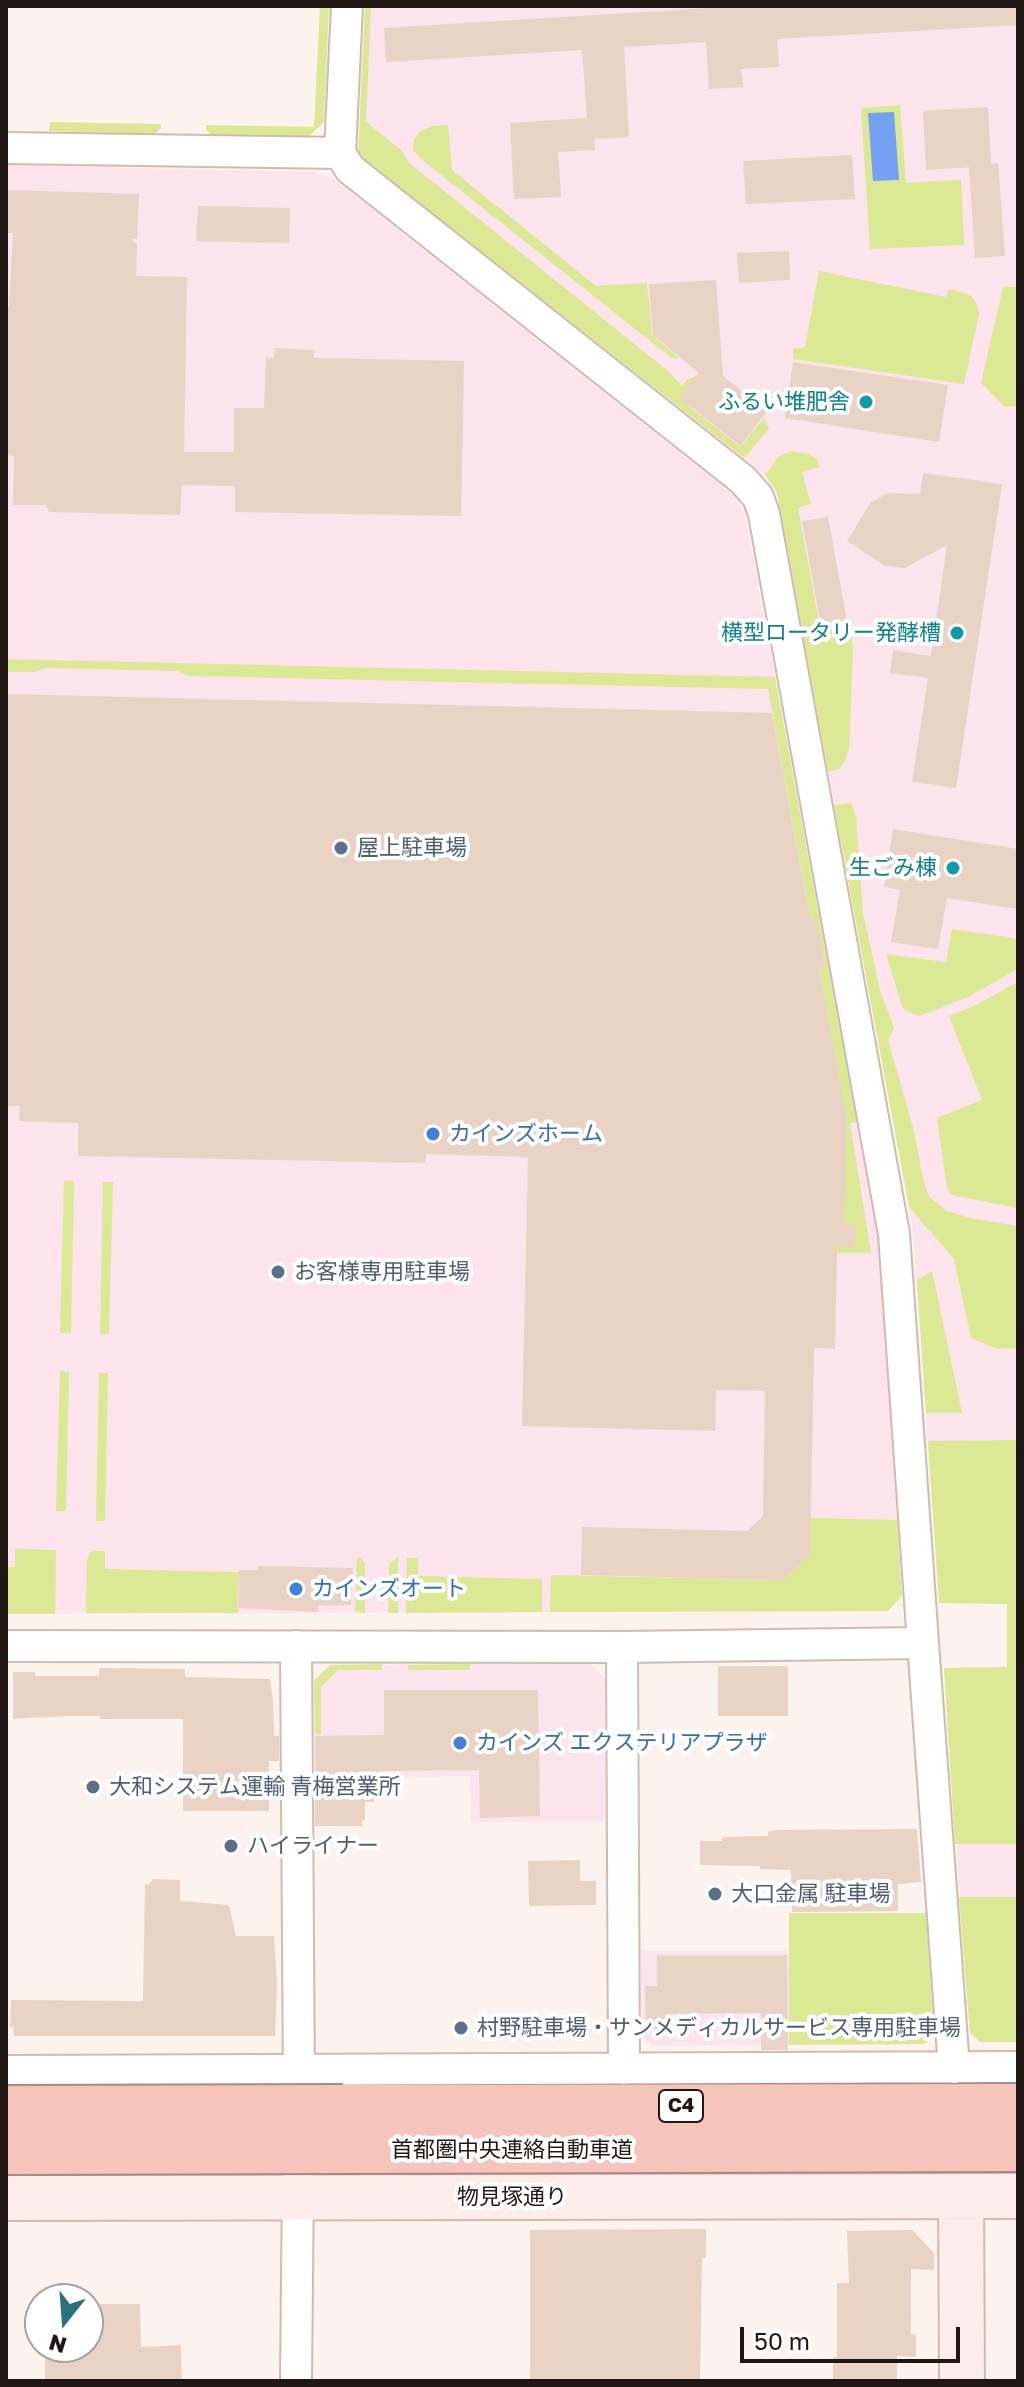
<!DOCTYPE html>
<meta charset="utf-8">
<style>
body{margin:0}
#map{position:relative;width:1024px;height:2387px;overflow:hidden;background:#fcf2ee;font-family:"Golos Text",sans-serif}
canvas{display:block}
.frame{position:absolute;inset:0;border:8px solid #201714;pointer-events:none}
.north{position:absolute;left:24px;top:2283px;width:80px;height:80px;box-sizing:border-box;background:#fff;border:2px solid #a6a2a1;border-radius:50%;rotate:197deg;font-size:22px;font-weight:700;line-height:32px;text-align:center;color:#201714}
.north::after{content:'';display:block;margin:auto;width:28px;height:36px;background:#29727c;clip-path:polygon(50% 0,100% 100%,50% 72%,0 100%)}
.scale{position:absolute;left:740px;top:2327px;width:220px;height:36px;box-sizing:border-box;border:4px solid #201714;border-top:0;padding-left:10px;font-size:24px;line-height:28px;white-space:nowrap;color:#201714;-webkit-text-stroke:6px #fff;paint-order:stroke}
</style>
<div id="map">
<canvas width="1024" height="2387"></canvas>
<div class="frame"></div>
<div class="north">N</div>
<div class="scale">50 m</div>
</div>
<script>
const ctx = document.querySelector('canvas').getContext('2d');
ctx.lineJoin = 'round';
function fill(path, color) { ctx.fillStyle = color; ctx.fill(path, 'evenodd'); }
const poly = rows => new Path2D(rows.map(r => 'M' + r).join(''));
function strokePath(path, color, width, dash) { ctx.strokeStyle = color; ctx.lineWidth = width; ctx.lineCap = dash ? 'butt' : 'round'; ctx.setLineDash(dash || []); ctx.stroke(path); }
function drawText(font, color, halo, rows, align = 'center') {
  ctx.font = font + ' "Golos Text","Noto Sans JP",sans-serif'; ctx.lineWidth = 8; ctx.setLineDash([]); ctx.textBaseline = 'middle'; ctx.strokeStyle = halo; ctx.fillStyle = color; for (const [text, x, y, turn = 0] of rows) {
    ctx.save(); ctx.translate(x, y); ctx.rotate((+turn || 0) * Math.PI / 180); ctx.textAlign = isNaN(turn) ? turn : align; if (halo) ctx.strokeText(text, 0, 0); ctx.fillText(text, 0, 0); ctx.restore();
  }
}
const commercial = poly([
 [365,6,1018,6,1018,2042,980,2042,970,2033,944,1668,1007,1667,1007,1604,939,1603,913,1229,777,493,765,475,358,155],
 [6,165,314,172,335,180,733,495,745,514,878,1232,902,1596,888,1611,6,1614],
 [590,1663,606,1679,605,1822,471,1822,470,1776,315,1778,314,1681,330,1665],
 [641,1951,789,1951,789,2045,651,2046,642,2036]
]);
const green = poly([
 [320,6,329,6,324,122,308,137,212,135,206,130,206,125,314,127],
 [365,6,371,6,366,122,401,150,408,162,668,371,682,386,687,380,702,373,714,376,690,407,740,447,764,418,769,429,744,458,358,155],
 [900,105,906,183,961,180,964,245,870,249,861,108],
 [50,122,161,124,161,128,155,134,49,131],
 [448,125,452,170,596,286,647,283,652,335,679,358,673,359,421,159,413,150,414,139,421,131,433,126],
 [819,271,946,297,948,290,956,290,971,296,977,304,979,314,964,384,793,359,793,349,805,347],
 [1003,287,1018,287,1018,406,1005,407,981,383],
 [791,451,808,454,817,459,819,467,802,472,811,504,798,508,822,639,851,634,853,648,849,749,845,761,839,769,828,772,780,508,777,493,765,475,778,457],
 [6,659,775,677,857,1122,850,1123,871,1253,816,1253,847,1122,819,969,825,967,816,918,810,918,768,689,189,676,177,671,46,668,34,672,6,672],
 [851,803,856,816,863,913,880,990,894,1028,888,1040,914,1131,923,1179,929,1197,947,1211,970,1218,1018,1226,1018,1348,997,1349,971,1338,954,1259,909,1207,834,805],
 [952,929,1018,939,1018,969,968,997,919,1016,903,1009,886,954,946,962],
 [1018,982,1018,1208,952,1195,947,1187,937,1118,982,1100,949,1016,974,1006],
 [64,1181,74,1181,71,1333,60,1333],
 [103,1182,113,1182,109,1334,100,1334],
 [932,1271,962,1413,926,1413,917,1280],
 [60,1371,69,1372,66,1511,56,1511],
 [99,1373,108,1373,105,1521,96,1521],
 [1018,1440,1018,1844,955,1844,944,1668,1007,1667,1007,1604,939,1603,928,1441],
 [810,1518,897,1520,902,1596,888,1611,550,1612,551,1575,783,1580,810,1555],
 [15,1549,56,1550,55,1614,6,1614,6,1567,15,1567],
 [94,1551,105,1551,105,1569,239,1572,238,1613,86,1613,87,1560,90,1553],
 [357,1557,361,1558,365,1564,365,1613,355,1612],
 [398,1557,398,1613,388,1613,389,1564],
 [407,1558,418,1558,418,1576,542,1579,542,1612,406,1613],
 [382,1664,382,1670,338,1670,321,1687,321,1734,315,1734,314,1681,330,1665],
 [470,1664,470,1670,408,1670,408,1665],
 [959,1897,1018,1897,1018,2042,980,2042,970,2033],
 [789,1913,926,1913,934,2034,925,2044,789,2045]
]);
const water = poly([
 [894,112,899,180,873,181,868,113]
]);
const building = poly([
 [742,6,1018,6,1018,25,777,39,779,67,741,69,743,87,709,89,706,42,624,47,629,137,594,139,595,150,558,152,561,197,514,199,510,123,587,118,582,50,386,62,384,28],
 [988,107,991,164,998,163,1005,256,975,258,969,167,926,170,923,111],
 [852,155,855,199,746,204,743,161],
 [6,190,139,194,137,239,130,239,137,244,136,276,187,277,184,452,234,452,234,408,264,408,266,357,274,358,275,348,315,350,313,358,464,361,461,516,235,512,235,486,182,485,180,515,49,512,46,505,13,505,14,456,6,455,6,307,9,307,13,233,6,233],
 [198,206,290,208,289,243,196,241],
 [789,251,790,280,739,283,737,253],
 [716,280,723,376,767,411,740,446,679,397,699,373,653,335,649,284],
 [793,362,948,385,939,442,785,418],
 [923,473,1002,484,956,788,912,782,928,678,890,673,893,650,931,656,947,545,905,568,885,566,847,541,871,502,888,493,920,494],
 [828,517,849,632,823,637,802,521],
 [6,694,772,713,810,919,816,918,825,968,819,969,847,1119,844,1224,856,1224,855,1247,837,1247,835,1349,814,1348,810,1555,783,1580,581,1575,582,1527,747,1531,763,1516,765,1391,716,1390,715,1431,522,1426,528,1157,426,1154,426,1163,78,1156,78,1123,19,1121,20,1106,6,1106],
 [893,829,1018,849,1018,909,947,898,938,949,891,942,900,890,884,887],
 [258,1566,353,1568,351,1605,318,1605,318,1612,239,1608,239,1570,258,1570],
 [718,1666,788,1666,788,1716,718,1716],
 [99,1668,185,1669,185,1677,270,1679,273,1699,274,1736,279,1736,279,1761,269,1761,269,1811,183,1811,183,1719,100,1719,100,1716,68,1716,13,1719,13,1672,35,1672,35,1676,99,1676],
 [384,1690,538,1690,540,1816,480,1818,479,1770,379,1771,379,1775,373,1775,374,1802,365,1802,365,1820,362,1821,363,1826,315,1826,315,1736,384,1735],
 [917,1829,921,1882,898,1884,898,1911,792,1912,791,1870,760,1869,760,1866,700,1865,700,1841,722,1841,722,1837,768,1836,768,1832,776,1830],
 [580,1860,580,1881,596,1881,596,1905,529,1906,528,1861],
 [153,1879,180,1880,180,1901,229,1905,236,1936,274,1936,277,1984,275,2036,14,2036,13,2027,10,2027,11,2000,143,2001,145,1884,149,1885],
 [657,1955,787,1955,788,2050,761,2050,761,2013,672,2014,673,2029,646,2029,645,1986,657,1986],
 [706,2229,706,2258,702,2258,700,2381,530,2381,530,2230],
 [912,2230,934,2253,934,2270,911,2269,911,2334,916,2335,916,2357,897,2356,897,2381,833,2381,833,2357,837,2357,837,2283,849,2283,847,2231],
 [88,2304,140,2304,141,2347,181,2345,182,2381,45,2381,45,2347,88,2347]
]);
const street = poly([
 [347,6,340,153,350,169,743,480,758,497,764,514,894,1234,923,1643],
 [6,148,340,153],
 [6,1646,622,1647,923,1643,954,2068],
 [296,1646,299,2091],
 [622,1647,624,2069],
 [6,2071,1018,2067],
 [296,2381,298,2179]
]);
const secondary = poly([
 [961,2196,962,2381],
 [6,2198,1018,2196]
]);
const highway = poly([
 [343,2107,1018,2106],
 [344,2151,1018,2149]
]);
const highwayBridge = poly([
 [6,2108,343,2107],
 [6,2152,344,2151]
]);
const markers = [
 [866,402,8,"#0f9aa8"],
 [957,633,8,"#0f9aa8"],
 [341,848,8,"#5c6f8a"],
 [953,868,8,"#0f9aa8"],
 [433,1134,8,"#3f7fe0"],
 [278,1272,8,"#5c6f8a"],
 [296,1589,8,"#3f7fe0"],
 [460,1743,8,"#3f7fe0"],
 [93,1787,8,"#5c6f8a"],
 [231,1846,8,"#5c6f8a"],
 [715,1894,8,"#5c6f8a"],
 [461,2028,8,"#5c6f8a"]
];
const shields = [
 [681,2106,44]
];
const shieldNames = [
 ["C4",681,2106]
];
const cultureNames = [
 ["ふるい堆肥舎",850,402],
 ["横型ロータリー発酵槽",941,633],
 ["生ごみ棟",937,868]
];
const serviceNames = [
 ["屋上駐車場",357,848],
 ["お客様専用駐車場",294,1272],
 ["大和システム運輸 青梅営業所",109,1787],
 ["ハイライナー",247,1846],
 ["大口金属 駐車場",731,1894],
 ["村野駐車場・サンメディカルサービス専用駐車場",477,2028]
];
const shopNames = [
 ["カインズホーム",449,1134],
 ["カインズオート",312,1589],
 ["カインズ エクステリアプラザ",476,1743]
];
const streetNames = [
 ["首都圏中央連絡自動車道",512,2150],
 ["物見塚通り",512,2197]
];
fill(commercial, '#fce3ec');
fill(green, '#dbe995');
fill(water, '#75a1f3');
fill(building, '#e8d3c5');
strokePath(street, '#d2bab1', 34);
strokePath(secondary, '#d2bab1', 48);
strokePath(highway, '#ab8780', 48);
strokePath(street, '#fff', 30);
strokePath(secondary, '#fcedea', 44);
strokePath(highway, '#f6c4ba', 44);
strokePath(highwayBridge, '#ab8780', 48, []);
strokePath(highwayBridge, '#f6c4ba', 44);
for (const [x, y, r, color] of markers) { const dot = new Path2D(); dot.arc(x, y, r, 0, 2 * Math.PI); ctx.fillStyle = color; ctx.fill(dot); strokePath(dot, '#fff', 3); }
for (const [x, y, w] of shields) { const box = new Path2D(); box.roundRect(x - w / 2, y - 16, w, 32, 6); ctx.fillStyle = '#fff'; ctx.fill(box); strokePath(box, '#201714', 2); }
drawText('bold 20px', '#201714', null, shieldNames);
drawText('22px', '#0d838f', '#fff', cultureNames, 'right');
drawText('22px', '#4e5e75', '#fff', serviceNames, 'left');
drawText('22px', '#366cbe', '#fff', shopNames, 'left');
drawText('22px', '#201714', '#fff', streetNames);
</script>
